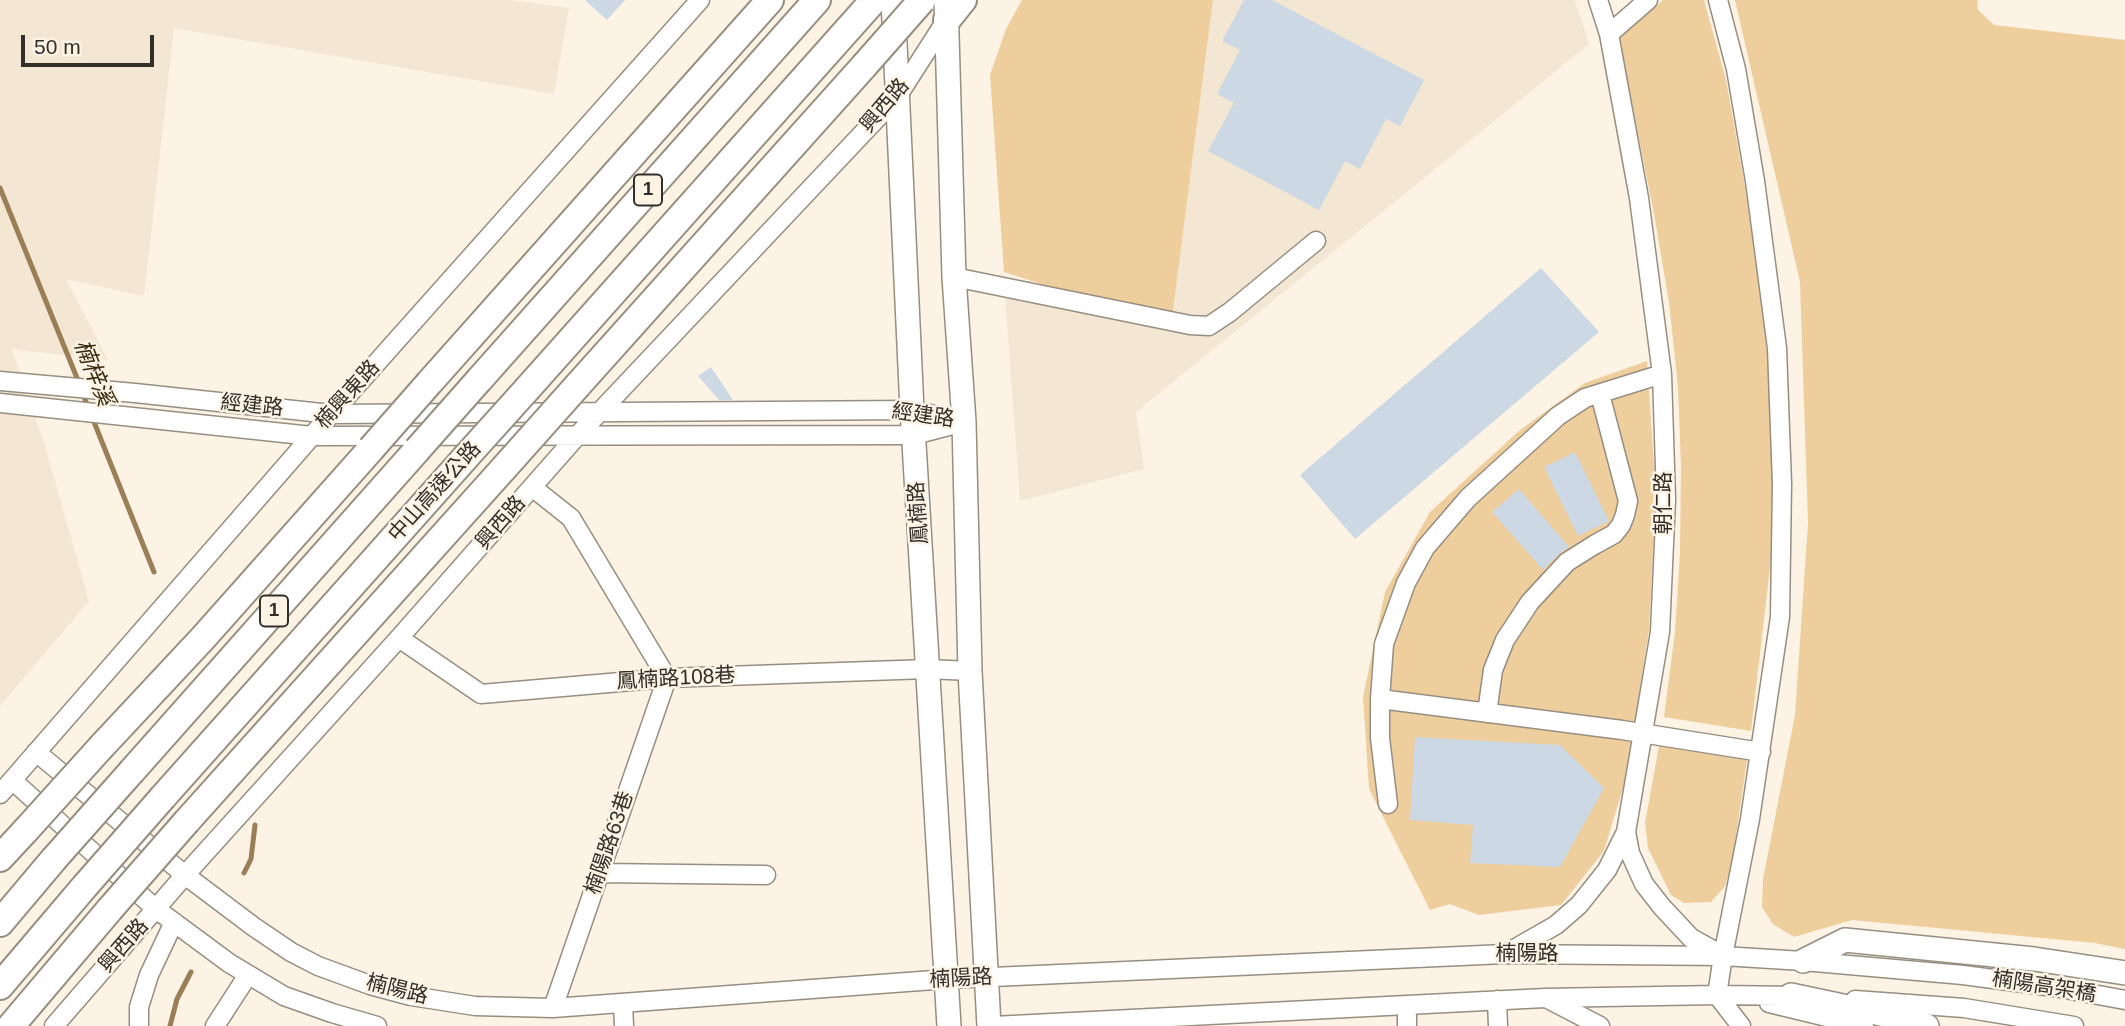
<!DOCTYPE html>
<meta charset="utf-8">
<style>
body{margin:0}
#map{position:relative;width:2125px;height:1026px;overflow:hidden;background:#fcf3e5;font-family:Helvetica,sans-serif}
canvas{display:block}
.scale{position:absolute;left:21px;top:35px;width:133px;height:32px;box-sizing:border-box;border:4px solid #322e29;border-top:0;padding-left:9px;font-size:21px;line-height:24px;white-space:nowrap;color:#322e29;-webkit-text-stroke:5px #fcf3e5;paint-order:stroke}
</style>
<div id="map">
<canvas width="2125" height="1026"></canvas>
<div class="scale">50 m</div>
</div>
<script>
const ctx = document.querySelector('canvas').getContext('2d');
ctx.lineJoin = 'round';
function fill(path, color) { ctx.fillStyle = color; ctx.fill(path, 'evenodd'); }
const poly = rows => new Path2D(rows.map(r => 'M' + r).join(''));
function strokePath(path, color, width, dash) { ctx.strokeStyle = color; ctx.lineWidth = width; ctx.lineCap = dash ? 'butt' : 'round'; ctx.setLineDash(dash || []); ctx.stroke(path); }
function drawText(font, color, halo, rows, align = 'center') {
  ctx.font = font + ' Helvetica,"Noto Sans TC",sans-serif'; ctx.lineWidth = 5; ctx.setLineDash([]); ctx.textBaseline = 'middle'; ctx.strokeStyle = halo; ctx.fillStyle = color; for (const [text, x, y, turn = 0] of rows) {
    ctx.save(); ctx.translate(x, y); ctx.rotate((+turn || 0) * Math.PI / 180); ctx.textAlign = isNaN(turn) ? turn : align; if (halo) ctx.strokeText(text, 0, 0); ctx.fillText(text, 0, 0); ctx.restore();
  }
}
const built = poly([
 [0,0,511,0,569,8,554,94,174,28,144,296,66,279,108,360,12,349,44,443,89,601,0,706],
 [1213,0,1575,0,1589,44,1136,412,1144,469,1020,501,1005,294,1171,326]
]);
const green = poly([
 [1022,0,1213,0,1171,326,1004,272,990,75,1006,29],
 [1663,0,1704,0,1726,80,1744,181,1759,273,1770,363,1774,464,1773,542,1751,731,1664,717,1675,632,1680,552,1681,467,1678,387,1669,302,1654,214,1619,38],
 [1735,0,1977,0,1978,10,1994,25,2125,40,2125,949,2095,943,1852,920,1794,937,1773,924,1762,907,1763,879,1795,715,1808,523,1800,282],
 [1647,361,1656,494,1649,630,1626,778,1604,851,1561,905,1479,915,1450,904,1430,910,1369,789,1363,697,1385,592,1430,512,1520,430,1585,383],
 [1659,746,1747,760,1732,864,1725,886,1711,902,1684,903,1671,895,1648,848,1645,823]
]);
const stream = poly([
 [0,188,79,383],
 [82,392,154,572],
 [244,873,251,859,255,825],
 [170,1026,177,999,191,972]
]);
const building = poly([
 [585,0,625,0,607,20],
 [1244,0,1272,0,1424,80,1400,126,1386,119,1360,169,1345,161,1319,210,1208,151,1234,103,1217,94,1240,50,1222,41],
 [1541,268,1599,332,1355,539,1300,475],
 [711,367,733,400,719,400,698,376],
 [1575,452,1609,521,1578,536,1544,467],
 [1519,489,1569,547,1559,554,1543,570,1492,512],
 [1415,737,1560,745,1604,788,1560,867,1470,863,1473,825,1410,820]
]);
const minor = poly([
 [1609,34,1648,0],
 [954,277,1190,325,1209,326,1230,312,1316,241],
 [0,381,135,393,331,414,912,410,961,421],
 [0,403,312,436,914,435,964,422],
 [532,487,571,518,667,678,553,1008],
 [399,638,481,694,667,678,928,669,970,671],
 [1380,699,1622,730,1761,752],
 [1487,713,1493,670,1505,640,1530,602,1567,562,1594,545,1614,534,1621,525,1625,515,1628,501,1600,394],
 [36,752,185,875,254,927,291,952,318,966,370,985,411,996,475,1006,553,1008,948,979,1505,954,1723,956,1803,961,1963,975,2054,987,2125,1000],
 [12,780,156,909,229,963,284,996,332,1013,377,1026],
 [0,794,331,414,700,0],
 [1388,804,1380,738,1380,699,1384,644,1406,583,1425,548,1468,498,1558,416,1585,398,1662,374],
 [1626,832,1630,853,1644,884,1662,907,1691,938,1720,954],
 [599,873,766,875],
 [1507,953,1556,925,1579,905,1607,870,1626,832,1660,632,1666,499,1662,374,1639,198,1609,34,1598,0],
 [1717,995,1723,956,1750,819,1780,617,1782,484,1777,348,1755,181,1736,69,1718,0],
 [1717,995,1741,1026],
 [1548,999,1600,1026],
 [1497,1000,1498,1026],
 [1855,1000,1964,1008,2074,1026],
 [1769,1003,1864,1026],
 [623,1004,624,1026],
 [1407,1005,1407,1026],
 [54,1026,185,875,399,638,577,436,897,97,947,19],
 [139,1026,139,1007,149,975,174,922],
 [215,1026,248,975],
 [993,1026,1545,998,1717,995,1803,996]
]);
const major = poly([
 [893,0,912,410,949,1026],
 [946,0,954,277,964,422,970,671,989,1026],
 [1803,961,1845,940,2034,959,2125,973],
 [1791,995,1909,1020,1927,1026]
]);
const highway = poly([
 [947,20,963,0],
 [479,380,817,0],
 [429,383,770,0],
 [578,385,864,66],
 [528,388,874,0],
 [102,746,203,638,371,449],
 [132,771,417,450],
 [163,797,465,458],
 [187,821,504,468],
 [0,858,26,830],
 [0,923,54,859],
 [0,986,85,886],
 [11,1026,110,909]
]);
const highwayBridge = poly([
 [864,66,922,0],
 [371,449,429,383],
 [417,450,479,380],
 [465,458,528,388],
 [504,468,578,385],
 [26,830,102,746],
 [54,859,132,771],
 [85,886,163,797],
 [110,909,187,821]
]);
const shields = [
 [648,190,28],
 [274,611,28]
];
const shieldNames = [
 ["1",648,190],
 ["1",274,611]
];
const streetNames = [
 ["興西路",885,106,-50],
 ["楠興東路",348,395,-48],
 ["經建路",252,406,6],
 ["經建路",923,416,8],
 ["中山高速公路",435,492,-48],
 ["朝仁路",1664,503,-90],
 ["鳳楠路",919,513,-94],
 ["興西路",501,523,-49],
 ["鳳楠路108巷",676,679,-3],
 ["楠陽路63巷",610,843,-71],
 ["興西路",124,946,-49],
 ["楠陽路",1527,954],
 ["楠陽路",961,979,-3],
 ["楠陽高架橋",2044,987,9],
 ["楠陽路",397,990,14]
];
const waterNames = [
 ["楠梓溪",93,373,68]
];
fill(built, '#f3e6d3');
fill(green, '#efce9d');
strokePath(stream, '#9a7f56', 5);
fill(building, '#ccd8e3');
strokePath(minor, '#968e81', 21);
strokePath(major, '#968e81', 26);
strokePath(highway, '#968e81', 30);
strokePath(minor, '#fff', 18);
strokePath(major, '#fff', 23);
strokePath(highway, '#fff', 26);
strokePath(highwayBridge, '#968e81', 30, []);
strokePath(highwayBridge, '#fff', 26);
for (const [x, y, w] of shields) { const box = new Path2D(); box.roundRect(x - w / 2, y - 15.5, w, 31, 5); ctx.fillStyle = '#fcf3e5'; ctx.fill(box); strokePath(box, '#322e29', 2); }
drawText('bold 19px', '#322e29', null, shieldNames);
drawText('21px', '#322e29', '#fcf3e5', streetNames);
drawText('italic 23px', '#3a2b10', '#fcf3e5', waterNames);
</script>
